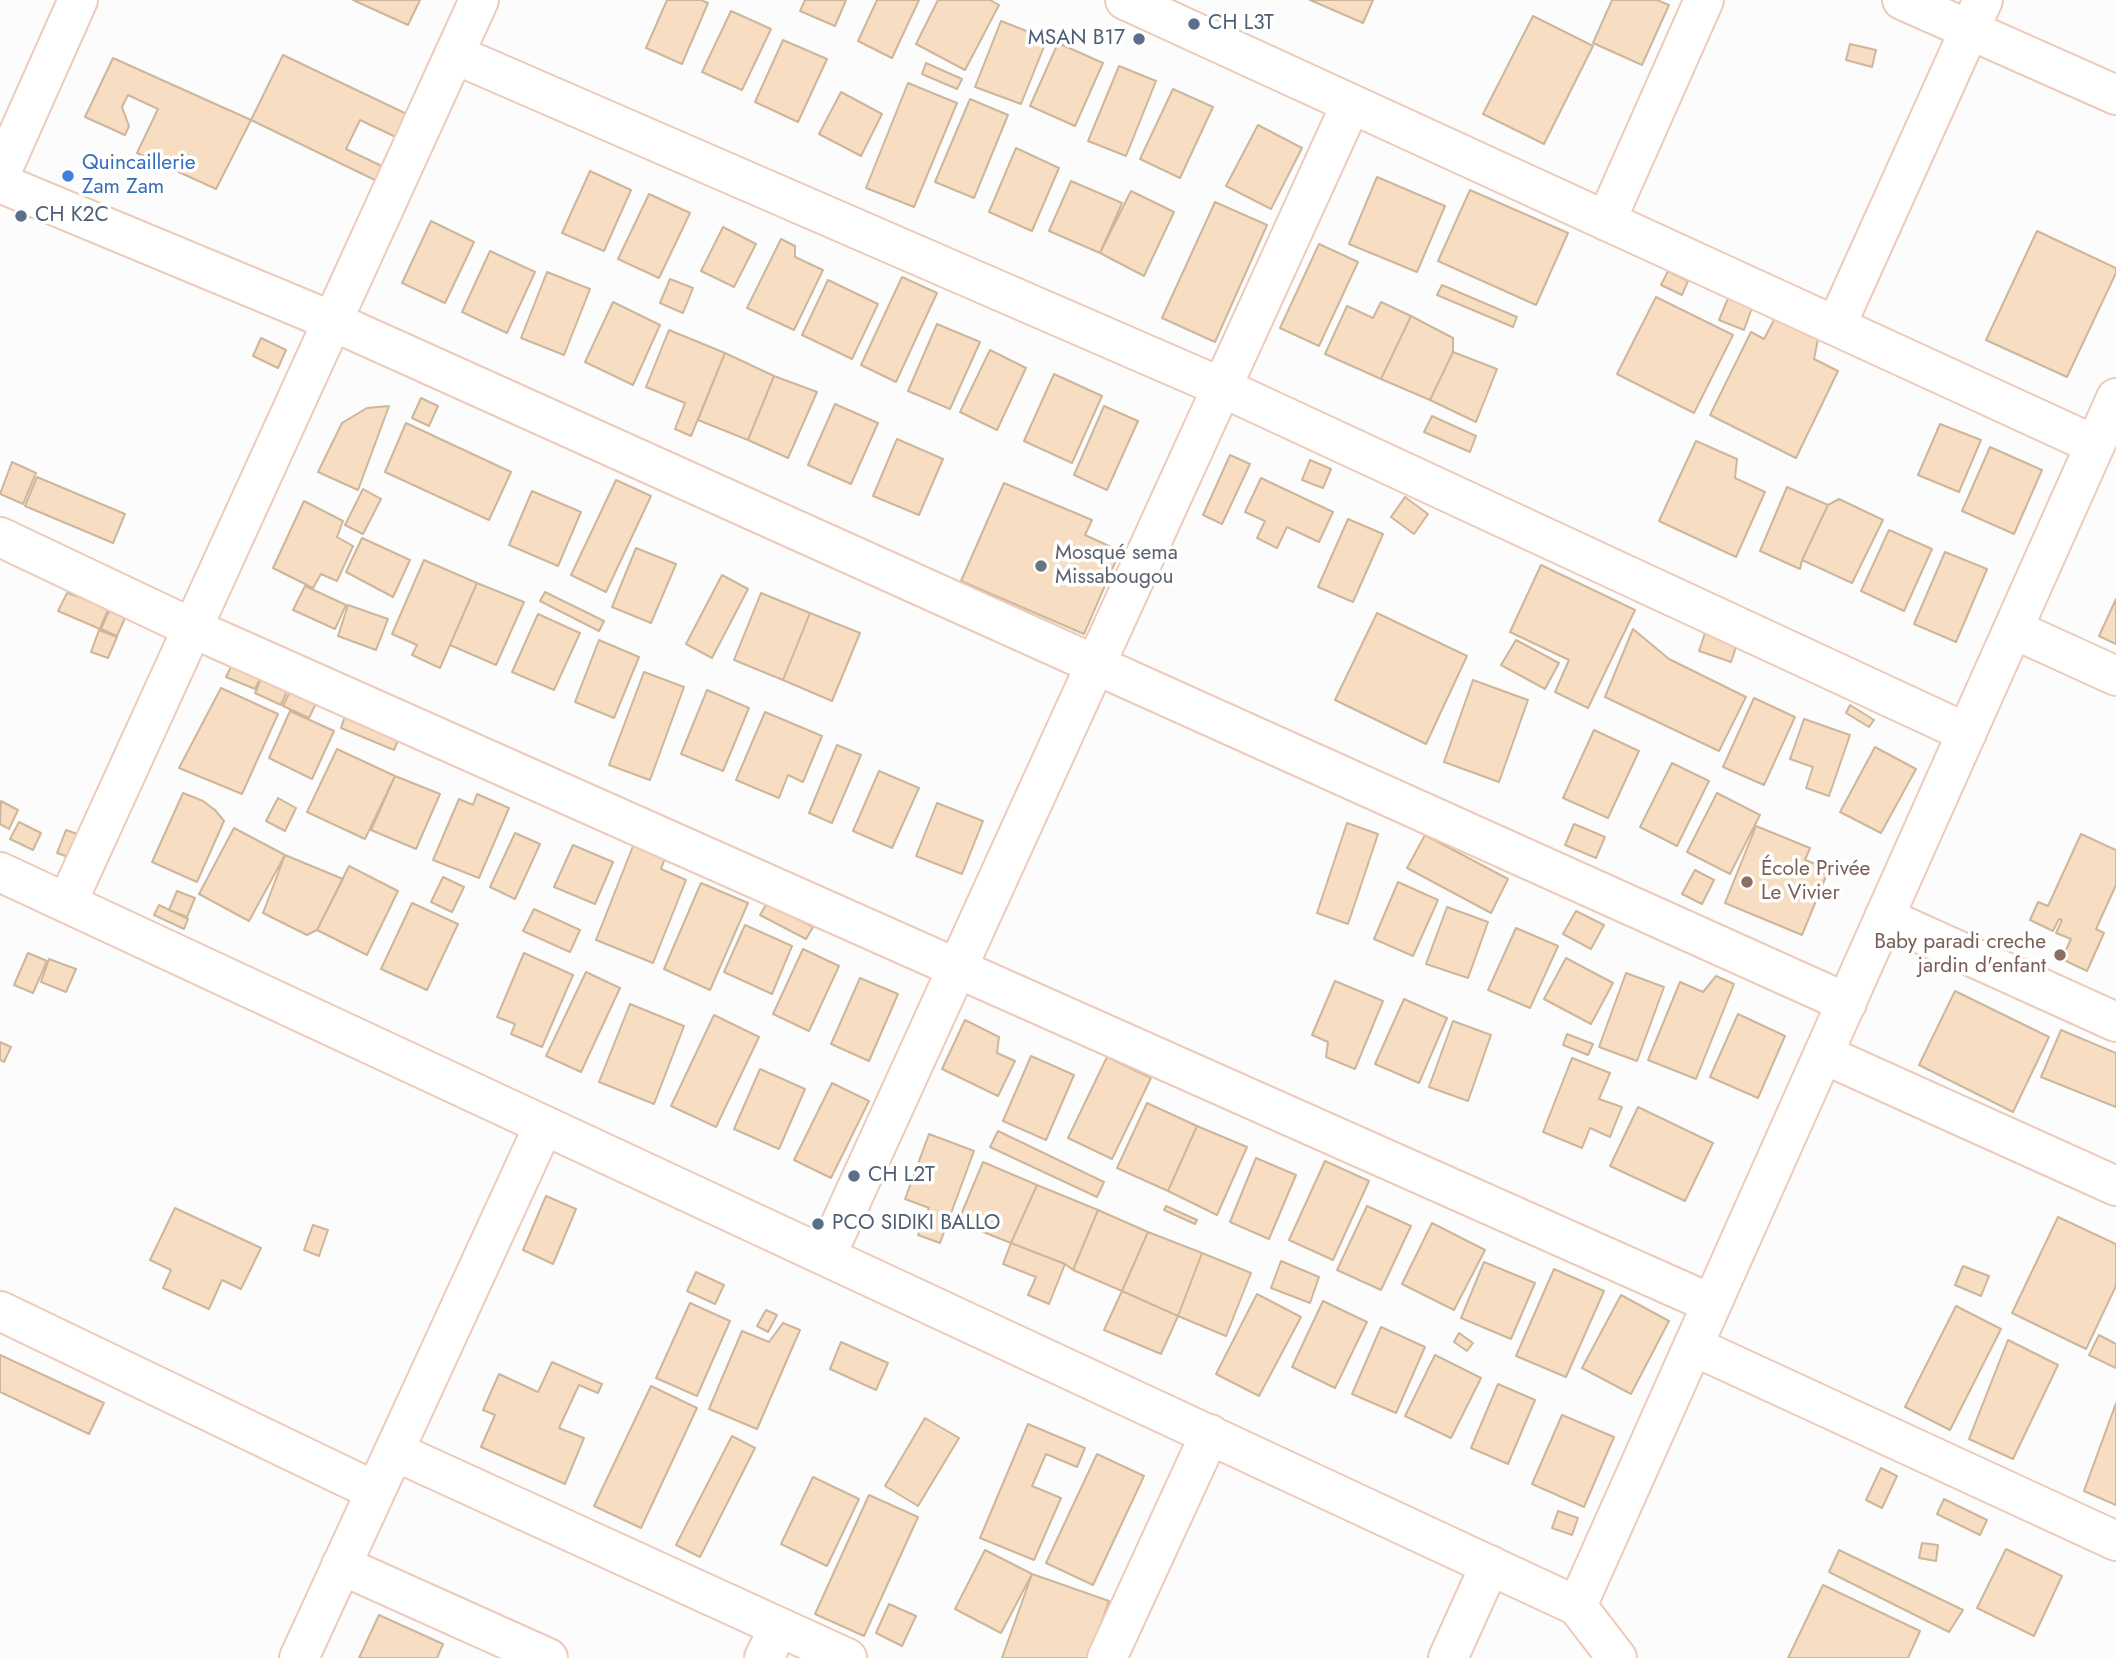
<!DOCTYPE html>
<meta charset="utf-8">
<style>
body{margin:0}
canvas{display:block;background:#fcfcfc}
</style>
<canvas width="2116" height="1658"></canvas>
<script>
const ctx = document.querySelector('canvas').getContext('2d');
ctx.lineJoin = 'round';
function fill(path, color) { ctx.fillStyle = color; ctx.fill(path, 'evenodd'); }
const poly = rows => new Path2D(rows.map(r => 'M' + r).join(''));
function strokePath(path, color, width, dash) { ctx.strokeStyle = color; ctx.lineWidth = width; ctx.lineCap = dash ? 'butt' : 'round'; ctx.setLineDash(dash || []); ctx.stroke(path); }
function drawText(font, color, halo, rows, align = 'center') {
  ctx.font = font + ' Jost,sans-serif'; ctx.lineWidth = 7; ctx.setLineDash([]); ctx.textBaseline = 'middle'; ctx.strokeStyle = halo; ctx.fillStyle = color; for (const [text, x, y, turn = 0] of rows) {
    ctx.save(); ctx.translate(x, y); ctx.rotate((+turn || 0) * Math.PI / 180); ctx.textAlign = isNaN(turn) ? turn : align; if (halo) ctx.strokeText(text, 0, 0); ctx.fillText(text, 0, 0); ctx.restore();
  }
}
const building = poly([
 [353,0,420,0,408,25,353,0],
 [667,0,701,0,708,3,682,64,646,48,667,0],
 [805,0,846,0,835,26,800,11,805,0],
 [877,0,919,0,892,58,858,41,877,0],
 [938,0,990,0,999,5,965,70,916,44,938,0],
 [1310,0,1373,0,1363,23,1310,0],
 [1612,0,1657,0,1669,5,1642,65,1593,43,1612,0],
 [731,11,771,29,742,90,702,72,731,11],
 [1533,16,1593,46,1544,144,1483,114,1533,16],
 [1001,21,1047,39,1021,104,975,87,1001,21],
 [783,40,827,59,798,122,755,102,783,40],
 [1058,43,1103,63,1075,126,1030,106,1058,43],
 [1850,44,1876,50,1872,67,1846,60,1850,44],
 [283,55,411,116,400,139,360,120,346,149,386,168,379,182,251,120,283,55],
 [113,58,251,120,216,189,137,153,158,109,128,95,122,107,129,126,125,135,85,117,113,58],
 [926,63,962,79,957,89,922,74,926,63],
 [1119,66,1156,81,1126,156,1088,141,1119,66],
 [908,83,957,103,914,207,866,188,908,83],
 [1173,89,1213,107,1180,178,1140,159,1173,89],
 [841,92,882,114,861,156,819,134,841,92],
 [970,99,1008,115,974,198,935,182,970,99],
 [1258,125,1302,148,1271,209,1226,186,1258,125],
 [1016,148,1059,168,1032,231,989,212,1016,148],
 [590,171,631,190,604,251,562,233,590,171],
 [1377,177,1445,206,1417,272,1349,244,1377,177],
 [1071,181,1122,203,1100,253,1049,231,1071,181],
 [1470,190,1568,233,1536,305,1438,261,1470,190],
 [1131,191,1174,212,1144,276,1100,253,1131,191],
 [649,194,690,213,659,278,618,259,649,194],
 [1215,202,1267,225,1215,342,1162,318,1215,202],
 [431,221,474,242,445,303,402,283,431,221],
 [723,227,756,244,734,287,701,271,723,227],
 [2037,231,2116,268,2116,273,2067,377,1986,340,2037,231],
 [781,239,795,246,795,257,823,270,794,330,747,308,781,239],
 [1319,244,1358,262,1319,346,1280,328,1319,244],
 [490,251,535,272,507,333,462,312,490,251],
 [1668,271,1688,281,1682,295,1661,285,1668,271],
 [547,272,590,289,564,355,521,338,547,272],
 [902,277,937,293,896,382,861,365,902,277],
 [670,279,693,288,683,313,660,303,670,279],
 [828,280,878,304,852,359,802,335,828,280],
 [1442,285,1517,317,1513,327,1437,295,1442,285],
 [1729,296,1753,305,1744,330,1719,320,1729,296],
 [1656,297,1733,335,1694,413,1617,374,1656,297],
 [613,302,660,325,633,385,585,362,613,302],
 [1381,302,1411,316,1381,379,1325,354,1347,306,1373,318,1381,302],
 [1411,316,1453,338,1453,352,1430,400,1381,379,1411,316],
 [1775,318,1818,339,1814,359,1838,371,1796,458,1710,415,1751,332,1764,339,1775,318],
 [937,324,980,342,950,409,908,391,937,324],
 [669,330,725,353,691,436,675,429,685,403,646,387,669,330],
 [261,338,286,350,278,368,253,356,261,338],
 [990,350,1026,368,997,430,960,412,990,350],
 [1453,352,1497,369,1476,422,1430,400,1453,352],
 [725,353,774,376,748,440,698,420,725,353],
 [1054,374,1102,396,1072,463,1024,441,1054,374],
 [774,376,817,392,788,458,748,440,774,376],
 [421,398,438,406,429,426,412,418,421,398],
 [835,404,878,423,851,484,808,465,835,404],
 [389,406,358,490,318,472,342,423,367,408,389,406],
 [1104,406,1138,421,1107,490,1074,475,1104,406],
 [1432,416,1476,436,1470,452,1424,432,1432,416],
 [406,423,511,472,489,520,385,472,406,423],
 [1940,424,1981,440,1959,492,1918,475,1940,424],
 [897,439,943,459,919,515,873,496,897,439],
 [1696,441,1737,459,1735,478,1765,492,1736,557,1659,521,1696,441],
 [1990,447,2042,470,2014,534,1962,511,1990,447],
 [1230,455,1250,464,1222,524,1203,515,1230,455],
 [1310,460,1331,469,1323,488,1302,480,1310,460],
 [12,462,36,473,23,504,0,494,12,462],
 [37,477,125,514,113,543,25,506,37,477],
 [1261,478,1333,512,1319,542,1287,527,1277,548,1257,538,1265,521,1245,512,1261,478],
 [616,480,651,496,606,592,571,575,616,480],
 [1004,483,1092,520,1085,535,1120,551,1084,634,961,581,1004,483],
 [1787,487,1828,505,1802,560,1800,569,1760,551,1787,487],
 [363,489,381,499,363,534,345,525,363,489],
 [532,491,581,512,558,566,509,545,532,491],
 [1405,497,1428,514,1414,534,1391,517,1405,497],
 [1839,499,1883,520,1852,583,1802,560,1828,505,1839,499],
 [304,501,343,521,337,537,353,546,337,581,321,574,313,588,273,568,304,501],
 [1348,519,1383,534,1353,602,1318,587,1348,519],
 [1889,530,1932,549,1904,611,1861,591,1889,530],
 [362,538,410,560,393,597,346,572,362,538],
 [636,548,676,564,651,623,612,607,636,548],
 [1945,552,1987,569,1956,642,1914,624,1945,552],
 [424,560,477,583,440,668,412,655,417,645,392,634,424,560],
 [1541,565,1635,610,1588,708,1555,692,1569,660,1510,632,1541,565],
 [722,575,748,589,712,658,686,644,722,575],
 [477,583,524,602,496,665,450,645,477,583],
 [305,586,346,605,335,629,293,610,305,586],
 [545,592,604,621,599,631,540,601,545,592],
 [67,593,109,607,100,629,58,611,67,593],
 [761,593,810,613,783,680,734,660,761,593],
 [2116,599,2116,644,2099,636,2116,599],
 [348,605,388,619,376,650,338,636,348,605],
 [109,611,125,618,117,636,101,629,109,611],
 [810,613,860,633,832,701,783,680,810,613],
 [1377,613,1467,656,1426,744,1335,700,1377,613],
 [538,614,580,633,554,690,512,672,538,614],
 [1707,627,1739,638,1731,662,1699,651,1707,627],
 [1633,629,1669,659,1746,697,1719,751,1605,697,1633,629],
 [99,630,117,637,108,658,91,652,99,630],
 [599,640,639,657,614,718,575,702,599,640],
 [1516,640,1559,663,1545,689,1501,665,1516,640],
 [236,657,265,669,255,689,226,677,236,657],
 [264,672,290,684,281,705,255,693,264,672],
 [644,672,684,687,650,780,609,765,644,672],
 [1473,680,1528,700,1499,782,1444,762,1473,680],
 [293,685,319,697,309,718,283,706,293,685],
 [221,688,278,714,242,794,179,768,221,688],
 [707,690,749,708,723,771,681,754,707,690],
 [1754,698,1795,717,1764,785,1723,767,1754,698],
 [1850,705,1874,720,1869,727,1846,713,1850,705],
 [290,711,334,731,312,779,269,758,290,711],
 [765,712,822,736,803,782,788,775,779,798,736,780,765,712],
 [345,716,399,738,394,750,341,728,345,716],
 [1804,719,1850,735,1829,796,1806,788,1813,767,1790,759,1804,719],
 [1594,730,1639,751,1608,818,1563,798,1594,730],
 [837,745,861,755,832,823,809,813,837,745],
 [1875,747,1916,769,1881,833,1840,812,1875,747],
 [337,749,395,776,365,839,307,812,337,749],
 [1672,763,1709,781,1677,846,1640,827,1672,763],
 [879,771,919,788,892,848,853,831,879,771],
 [395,776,440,794,416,849,371,830,395,776],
 [183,793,203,801,215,810,224,821,197,882,152,862,183,793],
 [1717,793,1760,815,1730,874,1687,852,1717,793],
 [477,794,509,808,479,878,433,860,459,799,473,805,477,794],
 [278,798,296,808,285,831,266,821,278,798],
 [1,801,18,810,9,829,0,824,1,801],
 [937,803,983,821,962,874,916,856,937,803],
 [19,822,41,833,33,850,10,839,19,822],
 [1347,823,1378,834,1348,924,1317,913,1347,823],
 [1574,824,1605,837,1596,858,1565,845,1574,824],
 [1756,826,1810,848,1805,860,1829,869,1802,935,1725,903,1756,826],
 [234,828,285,855,249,921,199,894,234,828],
 [66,830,88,838,79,861,57,853,66,830],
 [515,833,540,844,515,899,490,887,515,833],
 [2081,834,2116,850,2116,885,2096,929,2104,933,2087,971,2062,959,2071,939,2056,933,2062,920,2059,919,2053,931,2030,920,2038,902,2048,906,2081,834],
 [1425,835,1508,879,1491,913,1407,868,1425,835],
 [635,841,667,853,661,869,686,880,653,963,596,940,635,841],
 [573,845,613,862,595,904,554,887,573,845],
 [285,855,343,879,317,930,307,935,263,913,285,855],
 [349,866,398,891,367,955,317,930,349,866],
 [1695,870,1714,880,1702,904,1682,894,1695,870],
 [443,877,464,887,452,912,431,902,443,877],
 [1398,882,1438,900,1413,956,1374,939,1398,882],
 [701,883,748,903,710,990,664,969,701,883],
 [177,891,195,898,187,917,169,910,177,891],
 [412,903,458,924,427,990,381,969,412,903],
 [767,903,813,927,806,939,760,915,767,903],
 [159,905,188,919,184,929,154,915,159,905],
 [1447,907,1488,922,1468,978,1426,964,1447,907],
 [534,909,580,930,570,952,523,931,534,909],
 [1576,911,1604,925,1591,949,1563,934,1576,911],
 [745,925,792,946,772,994,724,972,745,925],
 [1516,928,1558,946,1530,1008,1488,990,1516,928],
 [803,949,839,966,809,1031,773,1014,803,949],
 [28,953,47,961,33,993,14,985,28,953],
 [524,953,573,975,542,1047,511,1034,515,1024,497,1017,524,953],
 [1566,958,1613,983,1591,1024,1544,999,1566,958],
 [49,959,76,969,66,992,41,982,49,959],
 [586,972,620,988,581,1072,546,1056,586,972],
 [1626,973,1664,987,1637,1061,1599,1047,1626,973],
 [1716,976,1734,984,1696,1079,1648,1060,1680,982,1703,992,1716,976],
 [860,978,898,994,869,1061,831,1044,860,978],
 [1335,981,1383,1001,1355,1069,1326,1057,1328,1042,1312,1035,1335,981],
 [1955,991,2049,1037,2013,1112,1919,1065,1955,991],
 [1404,999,1447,1018,1419,1083,1375,1064,1404,999],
 [630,1004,684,1026,654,1104,599,1082,630,1004],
 [1738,1014,1785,1036,1758,1098,1710,1077,1738,1014],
 [714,1015,759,1037,716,1127,671,1106,714,1015],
 [965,1020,999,1037,997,1053,1015,1061,998,1096,942,1069,965,1020],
 [1453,1021,1491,1035,1468,1101,1429,1087,1453,1021],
 [2061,1030,2116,1053,2116,1107,2041,1077,2061,1030],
 [1567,1034,1593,1044,1588,1055,1563,1045,1567,1034],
 [0,1042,11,1047,4,1062,0,1060,0,1042],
 [1031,1056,1074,1075,1046,1140,1003,1121,1031,1056],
 [1107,1057,1151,1078,1112,1159,1068,1138,1107,1057],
 [1572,1058,1610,1073,1599,1099,1622,1107,1610,1137,1590,1128,1582,1148,1543,1132,1572,1058],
 [760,1069,805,1089,779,1149,734,1129,760,1069],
 [832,1083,869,1101,831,1178,794,1160,832,1083],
 [1147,1103,1197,1126,1168,1191,1117,1168,1147,1103],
 [1638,1107,1713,1143,1685,1201,1610,1166,1638,1107],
 [1197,1126,1247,1147,1217,1215,1168,1191,1197,1126],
 [998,1131,1104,1182,1097,1197,990,1147,998,1131],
 [929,1134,974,1151,940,1243,918,1235,929,1208,905,1199,929,1134],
 [1256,1158,1296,1175,1269,1239,1230,1222,1256,1158],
 [1325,1161,1369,1181,1333,1260,1289,1240,1325,1161],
 [983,1162,1037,1185,1011,1243,958,1222,983,1162],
 [1037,1185,1098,1210,1073,1270,1065,1264,1011,1243,1037,1185],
 [546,1196,576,1209,553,1264,523,1250,546,1196],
 [1166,1206,1197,1220,1195,1224,1164,1210,1166,1206],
 [1367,1206,1411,1226,1381,1290,1337,1270,1367,1206],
 [175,1208,261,1248,241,1289,222,1280,209,1309,163,1288,171,1270,150,1260,175,1208],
 [1098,1210,1148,1232,1122,1291,1073,1270,1098,1210],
 [2058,1217,2116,1244,2116,1286,2086,1349,2012,1313,2058,1217],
 [1432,1223,1485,1250,1454,1310,1402,1284,1432,1223],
 [313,1225,328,1230,319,1256,304,1250,313,1225],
 [1148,1232,1202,1253,1178,1316,1122,1291,1148,1232],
 [1011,1243,1065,1264,1049,1304,1028,1295,1036,1277,1003,1264,1011,1243],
 [1202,1253,1251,1273,1226,1336,1178,1316,1202,1253],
 [1281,1261,1319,1277,1310,1303,1271,1288,1281,1261],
 [1484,1262,1535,1283,1511,1339,1461,1318,1484,1262],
 [1963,1266,1989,1276,1981,1296,1955,1285,1963,1266],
 [1554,1269,1604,1291,1566,1377,1516,1356,1554,1269],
 [696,1272,724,1285,715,1304,687,1291,696,1272],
 [1122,1291,1178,1316,1161,1354,1104,1330,1122,1291],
 [1257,1294,1301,1317,1259,1396,1216,1374,1257,1294],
 [1621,1295,1669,1321,1631,1394,1582,1368,1621,1295],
 [1323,1301,1367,1322,1335,1388,1292,1367,1323,1301],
 [690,1303,730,1321,697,1396,656,1378,690,1303],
 [1956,1306,2001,1329,1950,1430,1905,1407,1956,1306],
 [766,1310,777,1315,768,1332,757,1326,766,1310],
 [783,1323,800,1330,757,1429,709,1409,742,1331,769,1342,783,1323],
 [1381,1327,1425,1347,1396,1413,1352,1394,1381,1327],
 [1459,1333,1473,1343,1467,1351,1454,1342,1459,1333],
 [2099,1335,2116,1344,2116,1368,2089,1355,2099,1335],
 [2008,1340,2058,1365,2013,1459,1969,1439,2008,1340],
 [841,1342,888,1363,876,1390,830,1369,841,1342],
 [0,1355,104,1403,89,1434,0,1392,0,1355],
 [1435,1355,1481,1378,1451,1438,1405,1416,1435,1355],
 [552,1362,602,1384,598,1393,579,1385,559,1428,584,1438,565,1484,481,1447,495,1415,483,1410,499,1374,538,1392,552,1362],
 [1498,1384,1535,1400,1508,1464,1471,1448,1498,1384],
 [651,1386,697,1408,641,1528,594,1506,651,1386],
 [2116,1403,2116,1505,2084,1491,2116,1403],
 [1562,1415,1614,1437,1584,1507,1532,1484,1562,1415],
 [925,1418,959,1438,918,1506,885,1486,925,1418],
 [1028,1424,1085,1448,1077,1467,1046,1454,1032,1486,1061,1498,1034,1560,980,1538,1028,1424],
 [732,1436,755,1448,700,1557,676,1545,732,1436],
 [1097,1454,1144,1476,1093,1585,1046,1563,1097,1454],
 [1881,1468,1897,1476,1882,1508,1866,1500,1881,1468],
 [813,1477,859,1499,827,1566,781,1544,813,1477],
 [869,1495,918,1517,864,1636,815,1614,869,1495],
 [1944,1499,1987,1520,1980,1535,1937,1514,1944,1499],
 [1558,1511,1578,1518,1572,1535,1552,1528,1558,1511],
 [1922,1543,1938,1545,1936,1561,1919,1558,1922,1543],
 [2006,1549,2062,1576,2034,1636,1977,1608,2006,1549],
 [985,1550,1032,1574,1001,1633,955,1609,985,1550],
 [1839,1550,1963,1610,1949,1632,1829,1572,1839,1550],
 [1032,1574,1109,1601,1089,1658,1002,1658,1032,1574],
 [1823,1585,1920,1631,1908,1658,1788,1658,1823,1585],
 [889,1604,916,1616,902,1646,876,1633,889,1604],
 [379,1615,443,1644,437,1658,359,1658,379,1615]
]);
const minor = poly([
 [1125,0,2095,445],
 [1902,0,2116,95],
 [454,54,1221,387,1967,733],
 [0,175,78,0],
 [0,183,332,321,1847,1003],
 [1606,221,1704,0],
 [1836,326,1983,0],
 [0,537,192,628,1712,1304],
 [2013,629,2116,676],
 [0,872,1577,1606,1617,1658],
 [67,903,479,0],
 [1884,917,2116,1022],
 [1823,1054,2116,1186],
 [826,1256,1351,104],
 [0,1311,375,1491],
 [1693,1346,2116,1541],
 [394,1451,847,1658],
 [341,1565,548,1658],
 [1577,1606,2116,398],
 [299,1658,544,1125],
 [764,1658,779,1627],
 [1107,1658,1210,1434],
 [1448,1658,1490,1565]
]);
const markers = [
 [1194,24,7,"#5c6f8a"],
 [1139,39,7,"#5c6f8a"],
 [68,176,7,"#3f7fe0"],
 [21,216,7,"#5c6f8a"],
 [1041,566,7,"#6b7280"],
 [1747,882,7,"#8d6e63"],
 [2060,955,7,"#8d6e63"],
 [854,1176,7,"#5c6f8a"],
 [818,1224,7,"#5c6f8a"]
];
const serviceNames = [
 ["CH L3T",1208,24],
 ["MSAN B17",1125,39,"right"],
 ["CH K2C",35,216],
 ["CH L2T",868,1176],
 ["PCO SIDIKI BALLO",832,1224]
];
const shopNames = [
 ["Quincaillerie",82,164],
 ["Zam Zam",82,188]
];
const worshipNames = [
 ["Mosqué sema",1055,554],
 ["Missabougou",1055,578]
];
const educationNames = [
 ["École Privée",1761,870],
 ["Le Vivier",1761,894],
 ["Baby paradi creche",2046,943,"right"],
 ["jardin d'enfant",2046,967,"right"]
];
fill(building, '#f7dec2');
strokePath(building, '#ceb69b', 2);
strokePath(minor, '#edcbb8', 42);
strokePath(minor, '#fff', 38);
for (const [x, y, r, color] of markers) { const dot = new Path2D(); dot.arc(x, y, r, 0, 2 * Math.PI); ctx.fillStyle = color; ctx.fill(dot); strokePath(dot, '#fff', 2.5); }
drawText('21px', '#4e5e75', '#fff', serviceNames, 'left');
drawText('21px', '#366cbe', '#fff', shopNames, 'left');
drawText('21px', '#5b616d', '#fff', worshipNames, 'left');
drawText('21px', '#785e54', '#fff', educationNames, 'left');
</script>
